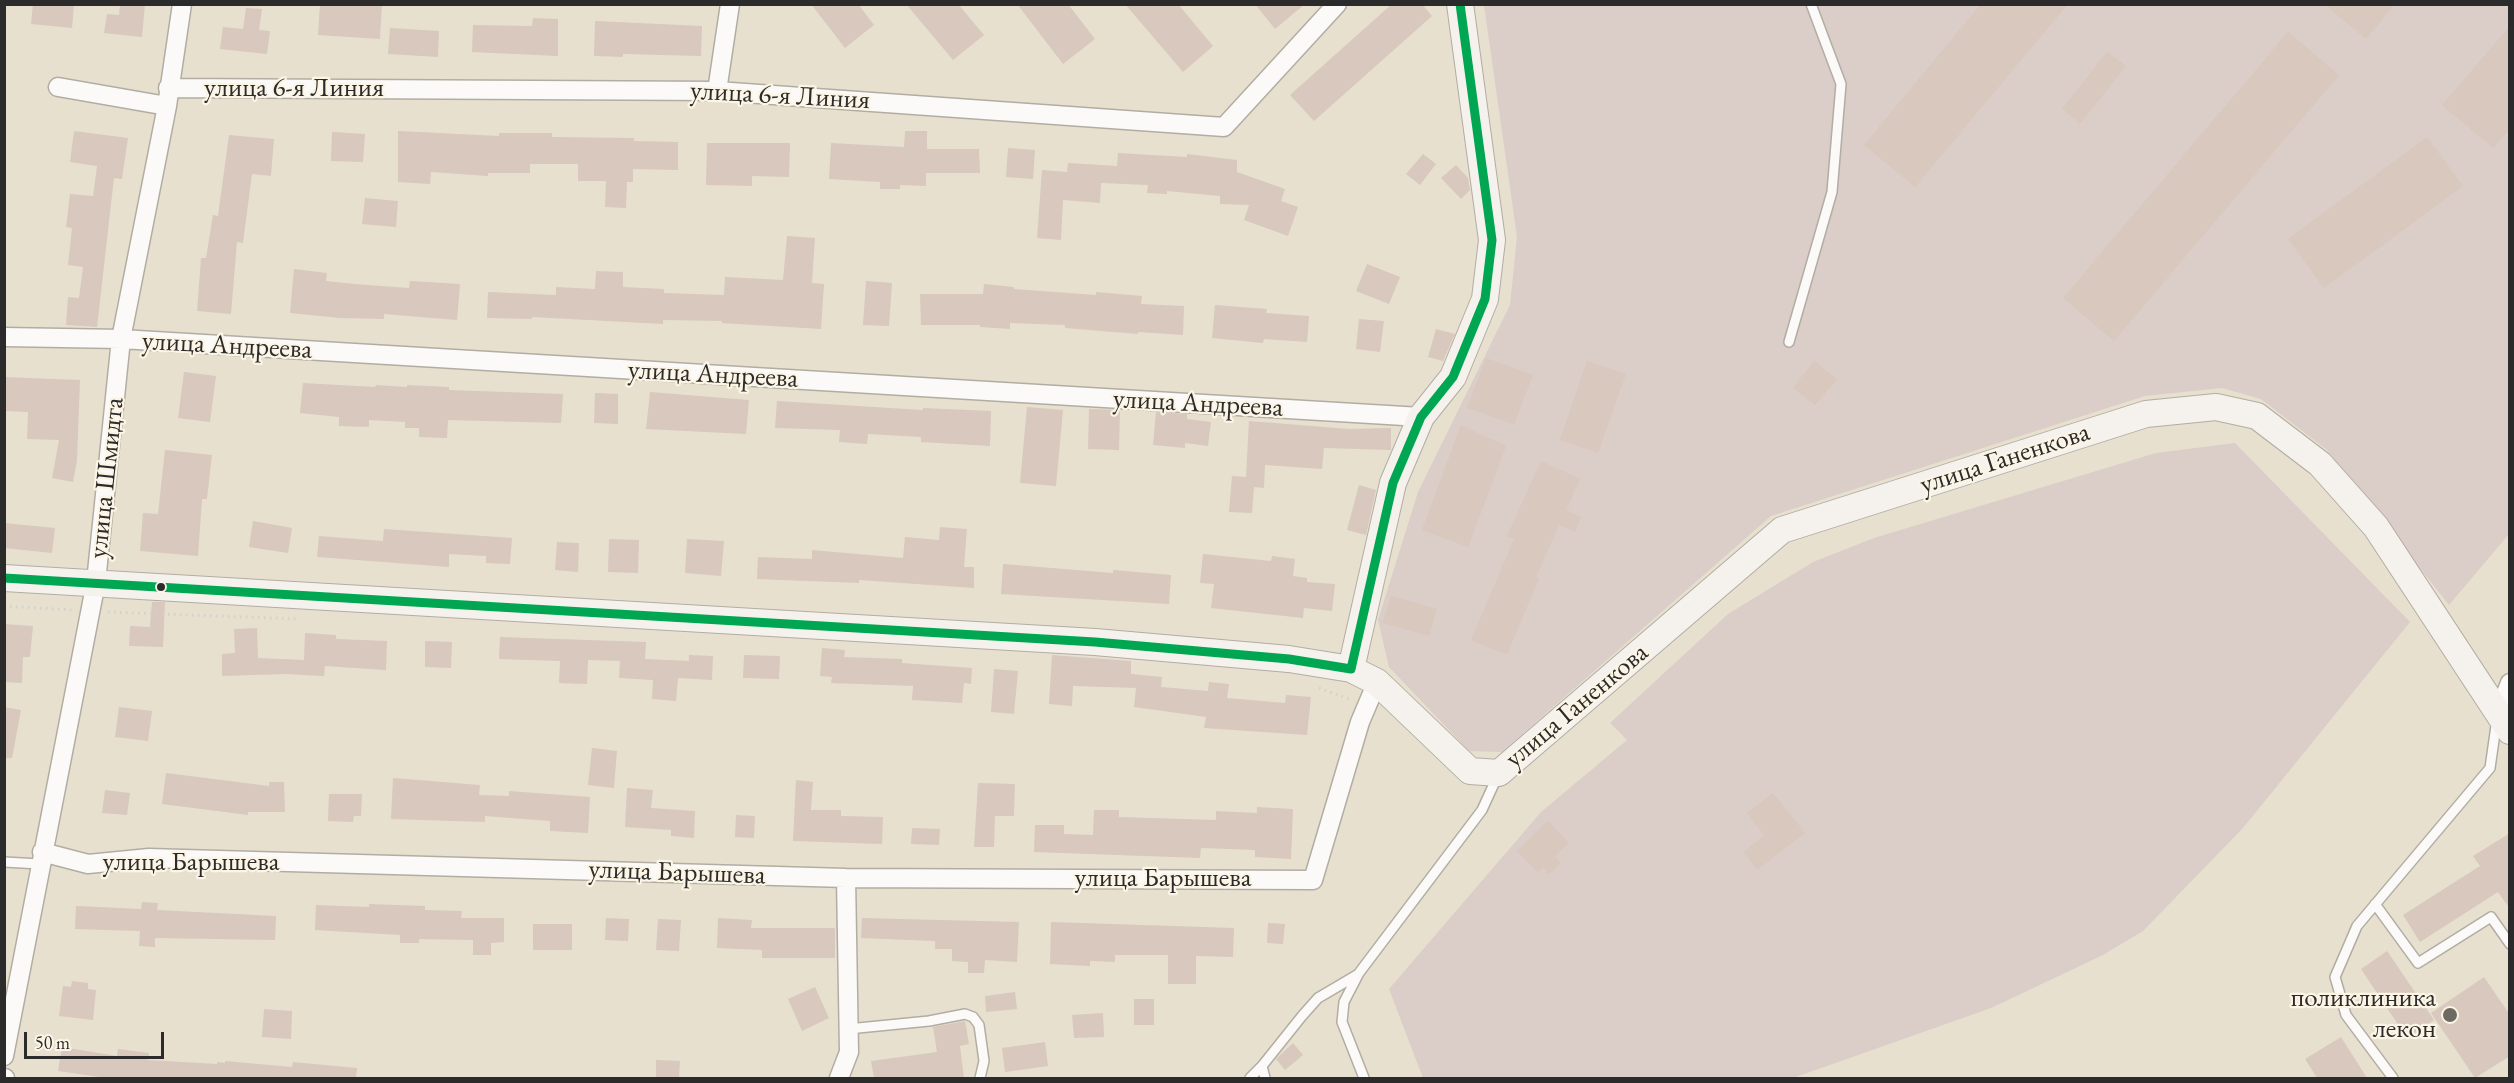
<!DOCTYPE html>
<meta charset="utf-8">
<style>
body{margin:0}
#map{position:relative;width:2514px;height:1083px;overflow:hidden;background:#e7e0cf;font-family:"EB Garamond",serif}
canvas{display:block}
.frame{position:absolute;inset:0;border:6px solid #2b2b2b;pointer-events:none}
.scale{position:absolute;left:24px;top:1032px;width:140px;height:27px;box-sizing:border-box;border:3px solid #2b2b2b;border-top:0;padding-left:8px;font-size:18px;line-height:21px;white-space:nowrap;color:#2b2b2b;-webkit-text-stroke:4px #fcf5e5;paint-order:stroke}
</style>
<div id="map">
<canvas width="2514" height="1083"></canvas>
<div class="frame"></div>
<div class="scale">50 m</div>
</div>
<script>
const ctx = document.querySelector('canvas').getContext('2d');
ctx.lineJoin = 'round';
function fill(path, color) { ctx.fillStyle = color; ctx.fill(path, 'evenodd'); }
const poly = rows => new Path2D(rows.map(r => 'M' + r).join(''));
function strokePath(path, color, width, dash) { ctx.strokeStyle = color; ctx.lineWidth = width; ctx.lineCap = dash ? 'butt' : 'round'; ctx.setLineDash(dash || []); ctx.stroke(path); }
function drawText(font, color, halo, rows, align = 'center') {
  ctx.font = font + ' "EB Garamond",serif'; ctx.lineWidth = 4.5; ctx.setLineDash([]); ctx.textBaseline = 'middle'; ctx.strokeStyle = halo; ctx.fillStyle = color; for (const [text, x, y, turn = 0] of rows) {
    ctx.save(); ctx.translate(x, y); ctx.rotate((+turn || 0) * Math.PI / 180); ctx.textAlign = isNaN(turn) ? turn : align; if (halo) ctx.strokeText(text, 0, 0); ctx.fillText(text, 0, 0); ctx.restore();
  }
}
const industrial = poly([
 [1484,5,2509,5,2509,534,2449,605,2327,450,2261,399,2222,388,2145,396,1771,516,1502,752,1469,751,1389,667,1378,620,1418,492,1510,305,1517,237],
 [2235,443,2410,622,2243,828,2143,931,2103,955,1991,1008,1793,1078,1423,1078,1389,989,1541,812,1627,740,1610,723,1728,614,1813,562,1874,538,2156,453]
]);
const building = poly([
 [33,4,74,4,72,28,31,24],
 [120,4,145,4,142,37,104,33,107,14,119,15],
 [320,4,382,4,380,39,318,35],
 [811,4,858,4,874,25,845,48],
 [906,4,958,4,984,35,953,60],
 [1017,4,1068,4,1095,39,1063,64],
 [1125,4,1178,4,1213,46,1183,72],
 [1255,4,1305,4,1275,29],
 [1392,4,1422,4,1432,16,1314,121,1290,95],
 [1981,4,2068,4,1915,187,1864,145],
 [2324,4,2395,4,2366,39],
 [246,8,262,9,259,30,270,31,267,54,220,49,223,27,243,29],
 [533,18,558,19,558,56,472,52,473,25,532,26],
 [595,21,702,26,701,56,623,54,623,57,594,56],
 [2510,26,2510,129,2493,148,2442,105],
 [390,28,439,31,438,57,388,54],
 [2288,32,2339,75,2114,341,2063,298],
 [2107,52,2126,66,2080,124,2062,109],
 [74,131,128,138,122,179,114,178,97,327,66,325,68,297,79,298,83,267,68,265,72,228,66,227,70,194,93,196,97,166,70,162],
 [398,131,499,136,499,133,552,133,552,137,634,138,634,141,678,142,678,170,633,169,633,182,627,182,626,208,605,207,606,181,578,181,578,164,530,164,530,173,488,173,488,176,431,172,430,184,398,182],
 [905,131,927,131,927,149,979,149,980,173,926,173,926,186,900,185,900,189,880,189,880,182,829,179,831,143,904,147],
 [332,132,365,134,363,162,331,161],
 [229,135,274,139,271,176,252,174,243,243,237,242,231,314,197,311,201,258,206,258,213,215,218,216],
 [2427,137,2463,186,2324,288,2288,239],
 [707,143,790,143,789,177,752,176,752,186,706,185],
 [1008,148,1035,150,1033,179,1006,177],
 [1118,153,1187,157,1187,154,1237,160,1237,172,1285,189,1281,201,1298,207,1288,236,1244,220,1249,205,1220,204,1220,196,1167,191,1167,194,1147,193,1148,185,1101,183,1100,203,1063,200,1061,240,1037,238,1042,170,1067,172,1068,163,1117,166],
 [1423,154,1436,164,1420,185,1406,174],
 [1456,165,1468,178,1470,190,1461,199,1441,178],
 [365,198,398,201,396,227,362,224],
 [787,236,815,238,812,283,824,284,821,329,722,323,722,321,663,320,663,324,532,317,532,319,487,318,488,292,556,295,556,287,595,289,596,271,623,272,623,287,664,289,664,293,724,295,725,277,783,280],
 [1367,264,1400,277,1389,304,1356,291],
 [294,269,327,273,326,281,354,284,409,288,410,281,460,284,457,320,384,314,384,319,340,318,290,313],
 [866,281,892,283,889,326,863,325],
 [984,284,1014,287,1014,289,1096,295,1096,292,1142,296,1141,304,1184,306,1183,335,1138,332,1138,334,1065,328,1065,325,1010,323,1010,329,980,327,980,325,921,325,920,294,983,294],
 [1215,305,1267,309,1266,313,1309,316,1307,342,1264,339,1263,343,1212,338],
 [1359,319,1384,321,1380,352,1356,349],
 [1436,329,1455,334,1443,361,1428,357],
 [1486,358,1533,375,1514,424,1467,408],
 [1587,361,1626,374,1598,453,1560,440],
 [1814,361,1837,379,1815,405,1793,388],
 [184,372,216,376,210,422,178,418],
 [4,377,80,380,77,461,73,482,52,478,59,440,27,439,28,412,4,411],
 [303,383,375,387,376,385,407,387,407,385,449,387,449,390,563,394,561,423,448,420,447,438,419,437,419,428,405,428,405,422,369,420,369,427,339,426,339,417,300,413],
 [650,392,749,400,746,434,646,429],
 [595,393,618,394,618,424,594,423],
 [777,401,923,410,923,408,991,411,990,446,921,442,921,437,868,434,867,444,839,442,840,430,775,428],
 [1027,407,1063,410,1056,486,1020,483],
 [1089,409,1120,410,1119,450,1088,449],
 [1156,412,1187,414,1187,419,1211,422,1208,446,1185,443,1185,448,1153,445],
 [1249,421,1349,429,1391,428,1391,450,1324,448,1322,469,1265,465,1264,488,1254,487,1252,513,1229,512,1232,476,1246,477],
 [1461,425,1506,446,1468,547,1422,530],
 [165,450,212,455,207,499,202,499,198,556,140,551,143,513,158,514],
 [1541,461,1580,479,1566,510,1581,517,1575,532,1559,525,1536,577,1539,578,1507,655,1471,640,1514,539,1507,536],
 [1359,485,1376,490,1366,535,1347,530],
 [253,521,292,528,288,553,249,547],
 [4,523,55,528,52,553,4,548],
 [940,527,967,529,964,567,974,567,974,588,859,580,859,583,757,579,758,557,812,559,812,550,903,558,905,537,939,540],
 [384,529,512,538,510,564,486,563,486,556,449,554,449,567,317,557,319,536,383,541],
 [609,539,639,540,638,573,608,572],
 [687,539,724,541,721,576,685,573],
 [557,542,579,543,578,572,555,570],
 [1203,554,1271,561,1272,556,1295,559,1293,576,1307,578,1307,582,1335,584,1332,611,1304,608,1303,618,1211,608,1214,584,1200,583],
 [1003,564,1113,573,1113,570,1171,575,1169,604,1001,594],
 [1391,596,1437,609,1429,636,1383,623],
 [152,602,165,602,163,647,129,646,130,626,150,627],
 [4,624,33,626,30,657,23,657,22,683,4,682],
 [257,628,258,658,304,660,305,633,336,635,336,639,387,641,386,670,325,666,324,676,285,674,222,676,222,654,235,653,234,629],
 [500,637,646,642,645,659,689,661,689,655,713,656,712,680,678,678,676,701,652,699,653,680,619,678,620,661,588,660,587,684,559,683,560,661,499,659],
 [425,641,452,642,451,668,425,667],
 [822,648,845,650,844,657,902,659,902,663,972,668,971,684,964,683,962,703,912,700,913,686,831,683,832,677,820,676],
 [744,655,780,656,779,679,743,678],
 [1052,655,1131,661,1131,674,1162,677,1161,687,1208,691,1209,682,1229,684,1227,698,1285,703,1286,695,1311,697,1307,735,1204,728,1206,717,1134,707,1136,688,1073,686,1072,706,1049,704],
 [994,669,1018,671,1014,714,991,712],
 [4,707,21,710,12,758,4,758],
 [119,707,152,711,148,741,115,737],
 [592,748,617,751,614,788,588,785],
 [166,773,269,786,269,782,284,782,285,812,248,812,248,815,162,804],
 [393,778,480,785,479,795,509,796,509,791,590,797,588,833,550,831,550,821,485,816,485,822,391,819],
 [796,780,813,782,811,810,841,810,841,816,883,817,882,844,793,841],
 [978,783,1015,784,1014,816,995,816,994,847,974,847],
 [627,788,653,790,651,808,695,811,694,838,671,836,671,830,625,827],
 [105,790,130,793,127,815,102,813],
 [1773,793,1805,833,1757,870,1744,852,1764,835,1747,813],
 [329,794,362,794,361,816,354,816,353,822,328,821],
 [1257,807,1293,809,1291,859,1255,857,1255,850,1201,848,1200,858,1034,852,1035,825,1064,825,1064,834,1093,835,1094,810,1119,810,1119,817,1216,820,1216,811,1257,813],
 [736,815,755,816,754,838,735,837],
 [1548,821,1569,843,1555,856,1561,863,1549,874,1543,868,1538,873,1517,851],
 [912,828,940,829,939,845,911,844],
 [2510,833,2510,909,2498,892,2420,942,2403,915,2480,866,2473,856],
 [142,902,158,903,157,910,276,916,275,940,155,938,155,947,139,946,140,931,75,929,76,906,141,909],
 [369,904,425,906,425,910,462,911,461,918,504,918,504,942,491,943,491,955,473,955,473,940,419,939,419,943,400,943,400,935,315,930,316,905,369,907],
 [606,918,629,919,628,941,605,940],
 [718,918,752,920,751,928,835,928,835,958,762,958,762,950,717,948],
 [862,918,1019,922,1017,962,985,960,984,973,968,973,968,962,952,961,952,949,935,949,935,941,861,938],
 [658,919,681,920,679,951,656,950],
 [1051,922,1234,928,1233,957,1196,956,1196,984,1168,984,1168,955,1115,955,1115,962,1090,961,1090,966,1050,964],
 [1268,923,1285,924,1283,944,1267,943],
 [533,924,572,924,572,950,533,950],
 [2387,951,2434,1020,2407,1038,2361,969],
 [2484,977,2510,1015,2510,1056,2475,1078,2431,1013],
 [72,981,88,983,88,989,96,990,93,1020,59,1016,63,986,71,987],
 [815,987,829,1018,802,1031,788,999],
 [1015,992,1017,1009,986,1012,985,996],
 [1134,999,1154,999,1154,1025,1134,1025],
 [264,1009,292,1011,291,1039,262,1037],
 [1103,1013,1104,1037,1074,1038,1072,1015],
 [965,1021,969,1044,960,1046,964,1078,874,1078,871,1061,937,1052,933,1027],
 [2341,1037,2367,1078,2317,1078,2305,1059],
 [1045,1042,1048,1066,1005,1072,1002,1048],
 [1293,1043,1303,1055,1285,1070,1276,1059],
 [62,1047,117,1056,118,1049,149,1053,148,1060,217,1064,217,1062,225,1063,225,1061,292,1067,293,1062,357,1068,356,1078,107,1078,58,1071],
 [656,1060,680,1061,679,1078,656,1078]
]);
const path = poly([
 [4,606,72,610],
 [108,612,299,619],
 [1319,688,1352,700]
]);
const lane = poly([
 [1789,342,1832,192,1841,84,1811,4],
 [4,862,40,864],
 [2375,904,2418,963,2491,917,2510,944],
 [848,1029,929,1021,965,1014,973,1017,979,1025,984,1061,980,1078],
 [1250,1078,1262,1066],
 [1265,1078,1262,1066,1302,1016,1318,998,1357,975],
 [1364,1078,1342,1022,1344,1002,1359,973,1482,810,1498,775],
 [2393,1078,2346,1015,2335,977,2357,926,2490,768,2497,719]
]);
const street = poly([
 [58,87,167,106],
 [168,88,717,91,1224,127,1337,4],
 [717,91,730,4],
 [4,337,121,339,1421,417],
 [2498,713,2510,683],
 [42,852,88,864,149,858,846,878,1313,880,1360,722,1377,682],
 [4,1056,96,582,121,339,167,106,182,4],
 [4,1078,5,1078],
 [839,1078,849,1052,846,878]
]);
const secondary = poly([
 [4,578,1095,642,1289,659,1351,669,1377,682,1470,771,1499,773,1782,530,2146,414,2216,407,2257,416,2320,464,2376,527,2510,731],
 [1351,669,1393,483,1421,417,1453,377,1485,299,1492,240,1460,4]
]);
const bus1 = poly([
 [4,578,1095,642,1289,659,1351,669,1393,483,1421,417,1453,377,1485,299,1492,240,1460,4]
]);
const markers = [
 [161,587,5,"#2b2b2b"],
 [2450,1015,8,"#6d6a64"]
];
const streetNames = [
 ["улица 6-я Линия",294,89],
 ["улица 6-я Линия",780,96,3],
 ["улица Андреева",227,346,3],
 ["улица Андреева",713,375,3],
 ["улица Андреева",1198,404,3],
 ["улица Ганенкова",2005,459,-18],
 ["улица Шмидта",107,478,-84],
 ["улица Ганенкова",1577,706,-40],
 ["улица Барышева",191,863],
 ["улица Барышева",677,873,2],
 ["улица Барышева",1163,879]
];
const poiNames = [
 ["поликлиника",2436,999],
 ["лекон",2436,1030]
];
fill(industrial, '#dbcdc8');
fill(building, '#d8c8bd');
strokePath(lane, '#b2ada3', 12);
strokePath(street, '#b2ada3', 21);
strokePath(secondary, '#b2ada3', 28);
strokePath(path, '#d3d1cc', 3, [1.5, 4.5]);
strokePath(lane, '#fbfaf8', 9);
strokePath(street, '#fbfaf8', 18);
strokePath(secondary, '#f5f2ed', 26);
strokePath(bus1, '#00a651', 9);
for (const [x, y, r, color] of markers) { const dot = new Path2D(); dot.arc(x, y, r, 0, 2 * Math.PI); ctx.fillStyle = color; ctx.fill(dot); strokePath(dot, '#fcf5e5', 2); }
drawText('27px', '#2b2b2b', '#fcf5e5', streetNames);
drawText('27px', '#2b2b2b', '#fcf5e5', poiNames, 'right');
</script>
